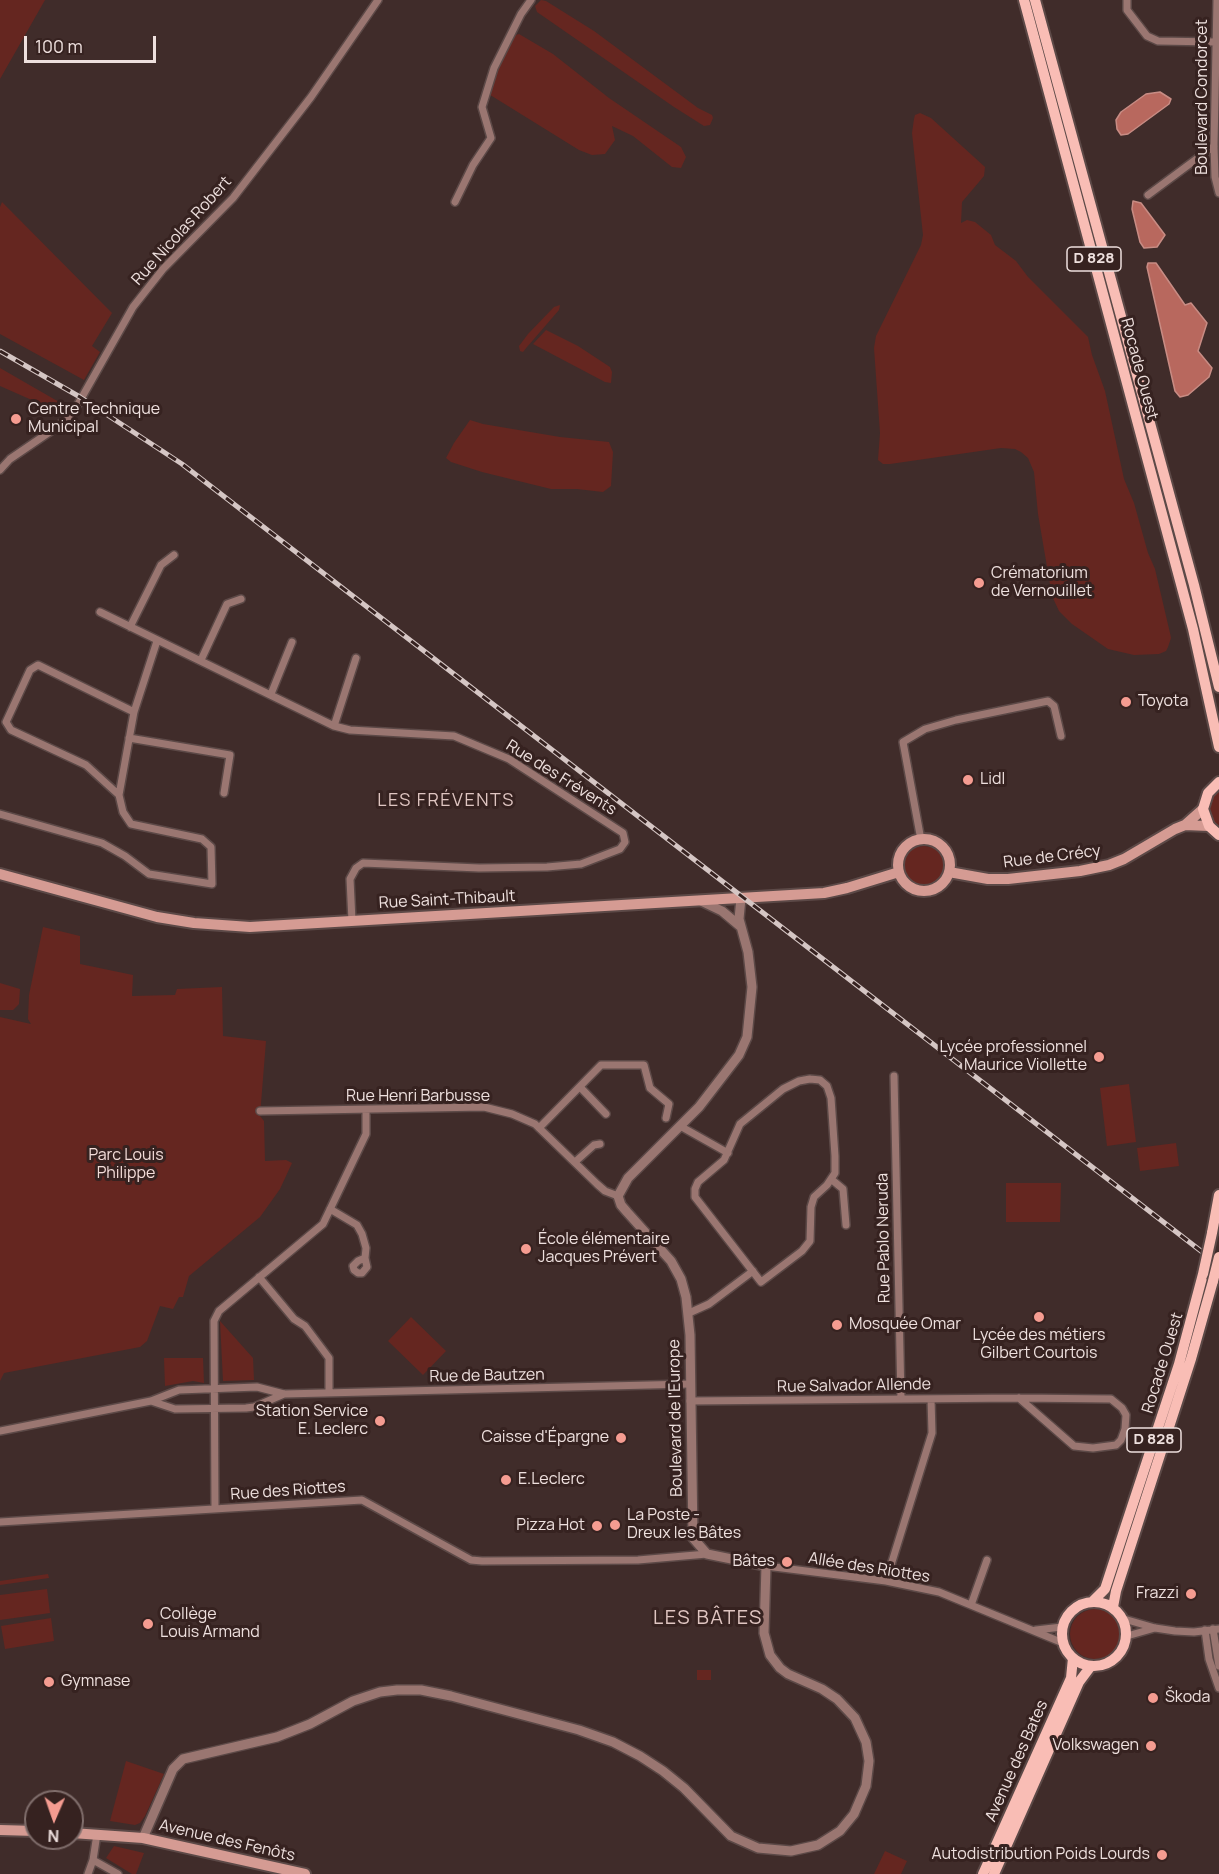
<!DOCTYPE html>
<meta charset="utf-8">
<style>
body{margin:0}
#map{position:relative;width:1219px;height:1874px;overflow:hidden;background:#402c2a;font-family:Manrope,sans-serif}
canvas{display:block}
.north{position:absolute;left:24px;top:1790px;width:60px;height:60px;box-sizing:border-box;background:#362220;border:2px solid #806e6c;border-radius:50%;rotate:182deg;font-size:16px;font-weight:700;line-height:24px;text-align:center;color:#eee0de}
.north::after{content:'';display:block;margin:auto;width:21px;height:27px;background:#f59c91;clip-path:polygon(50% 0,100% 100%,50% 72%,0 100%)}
.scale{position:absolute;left:24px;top:36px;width:132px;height:27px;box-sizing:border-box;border:3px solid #eee0de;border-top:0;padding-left:8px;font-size:18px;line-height:21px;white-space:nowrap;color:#eee0de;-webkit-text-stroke:4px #362220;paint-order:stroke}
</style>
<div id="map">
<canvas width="1219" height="1874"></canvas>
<div class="north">N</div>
<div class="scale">100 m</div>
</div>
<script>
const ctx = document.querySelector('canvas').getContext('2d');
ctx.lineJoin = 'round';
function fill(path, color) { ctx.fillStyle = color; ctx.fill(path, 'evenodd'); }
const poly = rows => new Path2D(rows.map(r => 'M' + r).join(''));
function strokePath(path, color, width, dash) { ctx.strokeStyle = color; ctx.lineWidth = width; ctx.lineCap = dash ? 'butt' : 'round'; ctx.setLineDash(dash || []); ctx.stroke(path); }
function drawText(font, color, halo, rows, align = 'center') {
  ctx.font = font + ' Manrope,sans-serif'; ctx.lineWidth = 6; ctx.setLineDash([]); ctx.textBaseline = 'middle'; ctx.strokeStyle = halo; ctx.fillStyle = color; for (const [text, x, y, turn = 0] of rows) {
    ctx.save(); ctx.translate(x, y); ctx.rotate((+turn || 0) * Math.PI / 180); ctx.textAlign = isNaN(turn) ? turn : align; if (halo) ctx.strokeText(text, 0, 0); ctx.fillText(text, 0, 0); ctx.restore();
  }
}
const green = poly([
 [0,0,45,0,0,79],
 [541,0,546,1,594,31,698,108,712,115,713,118,710,125,704,126,674,107,537,12,535,6],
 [519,34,553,54,609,98,681,147,686,157,681,168,672,167,633,136,612,126,615,140,605,154,592,155,579,150,487,93,499,63,516,35],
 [920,113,931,118,985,167,984,176,962,202,961,223,967,220,975,222,991,235,995,245,1016,261,1028,277,1088,337,1092,355,1105,391,1124,479,1134,503,1148,553,1155,569,1170,633,1171,638,1168,647,1166,651,1159,654,1134,655,1108,649,1072,624,1059,611,1052,596,1038,514,1034,472,1028,458,1021,452,1015,449,1001,448,890,464,883,464,878,460,880,433,874,348,876,336,921,245,923,235,912,133,914,119,915,115],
 [2,202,112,313,92,346,100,352,84,380,0,334,0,207],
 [560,305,559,310,527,347,523,352,520,351,519,346,528,334,554,307],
 [546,330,578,346,610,367,612,372,611,383,605,382,533,344],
 [0,368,66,406,59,412,0,386],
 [470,420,483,424,560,437,609,442,613,452,611,486,603,492,577,489,551,489,482,472,451,462,446,458,454,443],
 [1219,789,1219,829,1212,822,1209,806,1211,798],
 '904 866a20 20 0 1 1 40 0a20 20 0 1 1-40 0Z',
 [43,927,80,936,80,964,133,975,132,996,175,995,177,989,222,987,223,1036,266,1041,260,1116,264,1121,265,1161,286,1160,292,1163,280,1189,260,1217,189,1276,183,1297,179,1297,173,1309,160,1306,147,1341,140,1347,4,1373,0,1381,0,1017,31,1024,28,1019,29,995],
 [0,983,20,989,19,1004,13,1010,0,1010],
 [1129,1084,1136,1142,1107,1146,1100,1088],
 [1176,1143,1179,1166,1140,1171,1137,1148],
 [1006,1183,1061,1183,1060,1222,1006,1222],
 [411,1317,446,1351,423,1375,388,1341],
 [220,1321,253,1358,254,1380,223,1381],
 [164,1358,203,1358,204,1383,193,1381,165,1386],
 [48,1574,49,1578,0,1585,0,1581],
 [47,1589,50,1613,0,1620,0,1595],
 '1070 1634a25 25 0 1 1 50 0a25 25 0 1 1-50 0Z',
 [51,1618,54,1641,5,1649,1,1626],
 [697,1670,711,1670,711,1680,697,1680],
 [126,1761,164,1774,145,1816,140,1823,135,1825,110,1821],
 [114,1846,144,1853,136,1874,132,1874,106,1858],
 [885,1851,907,1861,901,1874,874,1874]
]);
const water = poly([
 [1160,92,1171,99,1169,104,1128,134,1121,135,1117,129,1116,120,1121,112,1146,94,1160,92],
 [1133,201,1141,203,1165,235,1157,247,1144,248,1140,242,1132,209,1133,201],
 [1148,263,1156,263,1185,305,1191,303,1207,323,1198,351,1212,368,1209,377,1188,395,1180,397,1175,391,1147,267,1148,263]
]);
const minor = poly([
 [1127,0,1127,10,1147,36,1158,41,1216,42],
 [1217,0,1214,146,1215,177,1219,193],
 [1148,195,1214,146],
 [455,202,473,165,491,138,482,107,494,68,521,14,531,0],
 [0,470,10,459,54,429,73,413,133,307,163,269,233,198,311,97,378,0],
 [100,612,334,726,350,730,454,736,509,759,623,833,625,842,620,849,581,864,547,867,479,868,363,863,356,868,350,879,352,921],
 [130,627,161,565,174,555],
 [201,660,227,604,241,599],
 [271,694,292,642],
 [334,726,356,658],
 [129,738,230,755,224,793],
 [119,795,86,765,11,730,6,722,30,670,38,665,134,712],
 [0,814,102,843,125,856,149,874,212,884,211,847,202,839,131,824,123,812,119,795,134,712,157,641],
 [921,840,903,742,925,729,956,720,1048,701,1054,706,1061,736],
 [894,1076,901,1399],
 [810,1079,820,1080,827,1086,831,1098,835,1156,835,1173,827,1185,814,1197,811,1207,810,1241,802,1251,761,1282,695,1197,695,1189,698,1182,724,1160,740,1124,783,1089,799,1081,810,1079],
 [580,1087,606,1114],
 [260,1111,484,1107,512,1114,535,1124,597,1184,605,1191,618,1196],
 [680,1126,728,1153],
 [539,1128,601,1065,644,1065,650,1088,669,1104,666,1118],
 [575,1162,594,1145,600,1144],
 [831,1179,843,1189,846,1225],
 [330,1209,357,1225,362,1234,366,1248,365,1258,358,1261,353,1266,354,1270,358,1273,362,1273,367,1267,365,1258],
 [259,1277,294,1319,305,1326,329,1358,329,1393],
 [689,1313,709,1304,753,1271],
 [151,1401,175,1409,246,1408,254,1407,284,1394],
 [690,1401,1019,1398,1111,1399,1122,1408,1126,1415,1125,1429,1121,1440,1116,1445,1093,1448,1074,1446,1019,1398],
 [0,1431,151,1401,179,1390,257,1387,284,1394,690,1384],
 [215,1509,214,1321,219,1311,323,1224,366,1134,366,1110],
 [0,1522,362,1500,471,1560,482,1561,638,1560,707,1554],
 [766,1566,886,1581,939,1592,1063,1643],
 [886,1581,932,1433,931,1399],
 [971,1605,987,1560],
 [1124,1619,1155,1628,1175,1631,1194,1632,1219,1629],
 [1213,1629,1219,1666],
 [1036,1630,1062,1627],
 [1205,1630,1209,1659,1219,1688],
 [1127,1636,1155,1628],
 [93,1860,118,1874],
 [88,1874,93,1860,97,1834]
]);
const tertiary = poly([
 [701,901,722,911,741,927],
 [143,1838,173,1769,183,1759,277,1737,310,1724,353,1701,380,1692,397,1690,421,1690,451,1696,579,1730,613,1742,640,1756,663,1771,684,1788,731,1836,758,1848,791,1851,818,1845,840,1831,854,1814,866,1786,869,1761,866,1742,855,1718,837,1699,822,1689,788,1674,780,1668,770,1655,764,1633,766,1566,707,1554,693,1538,690,1335,686,1297,681,1279,671,1261,627,1212,621,1205,618,1196,628,1178,699,1107,739,1055,747,1037,752,987,748,952,739,919,741,898]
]);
const secondary = poly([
 [1185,825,1203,809],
 '898 865a26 26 0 1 1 52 0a26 26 0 1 1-52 0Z',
 [949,872,988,879,1008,879,1080,871,1109,865,1124,859,1175,829,1185,825,1209,826],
 [0,874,157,917,194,923,250,927,824,893,847,888,899,872],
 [0,1830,36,1831],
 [72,1833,143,1838,305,1874]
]);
const primary = poly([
 [1024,0,1193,629,1219,747],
 [1035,0,1194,585,1219,687],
 [1219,782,1208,793,1203,809,1209,826,1219,835],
 [1212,1233,1219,1195],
 [1093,1601,1105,1589,1123,1534,1179,1364,1203,1274],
 '1062 1634a32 32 0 1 1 64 0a32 32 0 1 1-64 0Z',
 [1113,1607,1116,1591,1191,1359,1213,1281],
 [983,1874,1071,1678,1073,1658],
 [994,1874,1079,1682,1091,1666]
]);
const rail = poly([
 [0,351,80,397,182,464,1219,1265]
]);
const primaryBridge = poly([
 [1203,1274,1212,1233],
 [1213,1281,1219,1257]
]);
const markers = [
 [16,419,6,"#f59c91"],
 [979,583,6,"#f59c91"],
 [1126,702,6,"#f59c91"],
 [968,780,6,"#f59c91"],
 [1099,1057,6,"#f59c91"],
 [526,1249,6,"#f59c91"],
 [1039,1317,6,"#f59c91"],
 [837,1325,6,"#f59c91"],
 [380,1421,6,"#f59c91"],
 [621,1438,6,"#f59c91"],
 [506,1480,6,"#f59c91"],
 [615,1525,6,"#f59c91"],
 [597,1526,6,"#f59c91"],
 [787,1562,6,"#f59c91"],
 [1191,1594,6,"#f59c91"],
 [148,1624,6,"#f59c91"],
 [49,1682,6,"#f59c91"],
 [1153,1698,6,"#f59c91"],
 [1151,1746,6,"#f59c91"],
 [1162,1855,6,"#f59c91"]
];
const shields = [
 [1094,259,54],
 [1154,1440,54]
];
const shieldNames = [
 ["D 828",1094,259],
 ["D 828",1154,1440]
];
const streetNames = [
 ["Boulevard Condorcet",1203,97,-90],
 ["Rue Nicolas Robert",182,231,-48],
 ["Rocade Ouest",1139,369,75],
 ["Rue des Frévents",561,778,32],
 ["Rue de Crécy",1052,857,-7],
 ["Rue Saint-Thibault",447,900,-3],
 ["Rue Henri Barbusse",418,1097],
 ["Rue Pablo Neruda",884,1238,-91],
 ["Rocade Ouest",1163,1363,-73],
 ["Rue de Bautzen",487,1376,-1],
 ["Rue Salvador Allende",854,1386,-1],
 ["Boulevard de l'Europe",676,1418,-91],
 ["Rue des Riottes",288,1491,-4],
 ["Allée des Riottes",869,1568,9],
 ["Avenue des Bates",1017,1761,-66],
 ["Avenue des Fenôts",227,1841,13]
];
const poiNames = [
 ["Centre Technique",28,410],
 ["Municipal",28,428],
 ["Crématorium",991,574],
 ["de Vernouillet",991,592],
 ["Toyota",1138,702],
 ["Lidl",980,780],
 ["Lycée professionnel",1087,1048,"right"],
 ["Maurice Viollette",1087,1066,"right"],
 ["École élémentaire",538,1240],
 ["Jacques Prévert",538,1258],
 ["Mosquée Omar",849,1325],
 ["Lycée des métiers",1039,1336,"center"],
 ["Gilbert Courtois",1039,1354,"center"],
 ["Station Service",368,1412,"right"],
 ["E. Leclerc",368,1430,"right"],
 ["Caisse d'Épargne",609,1438,"right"],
 ["E.Leclerc",518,1480],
 ["La Poste -",627,1516],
 ["Dreux les Bâtes",627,1534],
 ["Pizza Hot",585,1526,"right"],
 ["Bâtes",775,1562,"right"],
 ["Frazzi",1179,1594,"right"],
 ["Collège",160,1615],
 ["Louis Armand",160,1633],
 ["Gymnase",61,1682],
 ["Škoda",1165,1698],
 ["Volkswagen",1139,1746,"right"],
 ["Autodistribution Poids Lourds",1150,1855,"right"]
];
const parkNames = [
 ["Parc Louis",126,1156],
 ["Philippe",126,1174]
];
const neighbourhoodNames = [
 ["LES FRÉVENTS",446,801]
];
const quarterNames = [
 ["LES BÂTES",708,1618]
];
fill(green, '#652620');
fill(water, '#b8685e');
strokePath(water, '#c88c84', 1.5);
strokePath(minor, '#5c4947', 10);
strokePath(tertiary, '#5c4947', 12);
strokePath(secondary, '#5c4947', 14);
strokePath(primary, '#5c4947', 14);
strokePath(minor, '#9a7671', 7);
strokePath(tertiary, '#9a7671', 9);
strokePath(secondary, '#d59b93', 10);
strokePath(primary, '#f9bdb5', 10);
strokePath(rail, '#d5c6c4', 5);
strokePath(rail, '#362220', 3, [9]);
strokePath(primaryBridge, '#5c4947', 14, []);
strokePath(primaryBridge, '#f9bdb5', 10);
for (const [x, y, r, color] of markers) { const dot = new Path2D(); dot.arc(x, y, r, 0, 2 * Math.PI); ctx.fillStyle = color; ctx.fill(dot); strokePath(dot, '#362220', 2); }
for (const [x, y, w] of shields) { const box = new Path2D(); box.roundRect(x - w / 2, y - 12, w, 24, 4.5); ctx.fillStyle = '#362220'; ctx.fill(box); strokePath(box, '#eee0de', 1.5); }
drawText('bold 15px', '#eee0de', null, shieldNames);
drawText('16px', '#eee0de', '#362220', streetNames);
drawText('16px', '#eee0de', '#362220', poiNames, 'left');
drawText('16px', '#f3dcd8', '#362220', parkNames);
ctx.letterSpacing = '1.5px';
drawText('18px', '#dfc5c1', '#362220', neighbourhoodNames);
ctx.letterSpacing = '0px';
ctx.letterSpacing = '1.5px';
drawText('20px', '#dfc5c1', '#362220', quarterNames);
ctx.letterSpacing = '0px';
</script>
